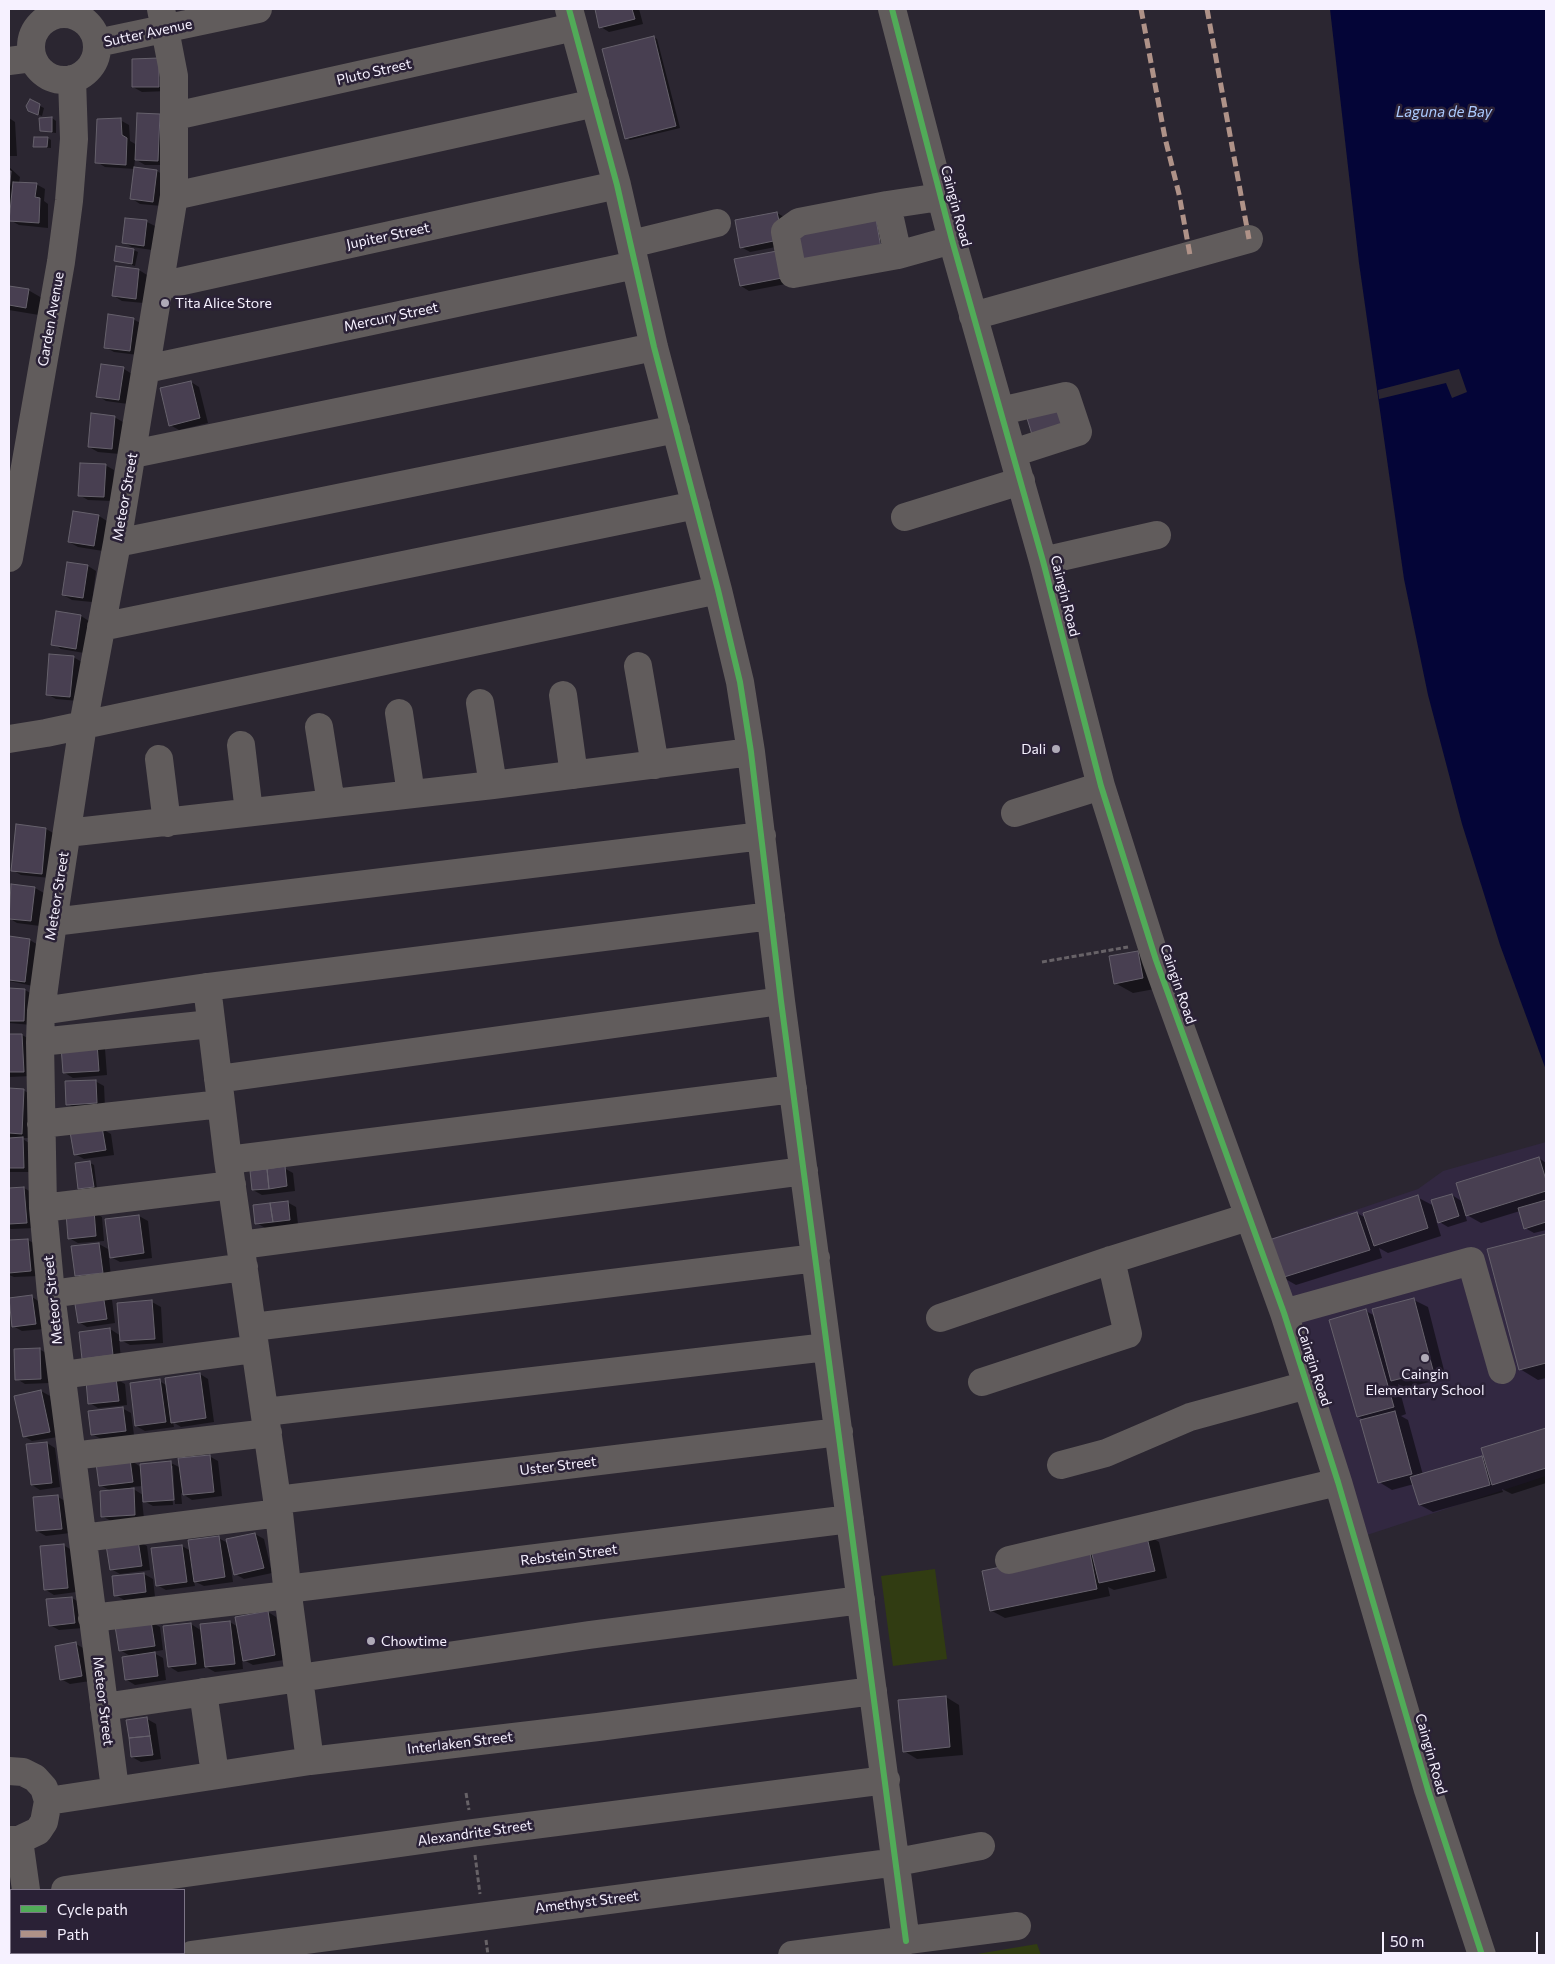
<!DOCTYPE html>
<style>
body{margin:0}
#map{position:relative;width:1555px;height:1964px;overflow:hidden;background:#2b2631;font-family:Commissioner,sans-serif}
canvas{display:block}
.frame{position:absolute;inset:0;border:10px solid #f6f1ff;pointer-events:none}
.legend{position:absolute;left:10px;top:1889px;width:175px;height:65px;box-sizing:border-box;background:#2a2136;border:1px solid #7c7486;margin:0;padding:6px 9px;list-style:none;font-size:15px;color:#f6f1ff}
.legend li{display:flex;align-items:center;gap:10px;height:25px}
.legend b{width:25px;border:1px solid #7c7486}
.scale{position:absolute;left:1382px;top:1932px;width:156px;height:22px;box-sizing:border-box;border:2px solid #f6f1ff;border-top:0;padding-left:6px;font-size:15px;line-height:18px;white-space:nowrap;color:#f6f1ff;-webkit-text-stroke:4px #2a2136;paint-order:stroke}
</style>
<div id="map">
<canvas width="1555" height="1964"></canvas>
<div class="frame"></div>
<ul class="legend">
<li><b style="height:6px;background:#51ab58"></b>Cycle path</li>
<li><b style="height:6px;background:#af9288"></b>Path</li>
</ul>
<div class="scale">50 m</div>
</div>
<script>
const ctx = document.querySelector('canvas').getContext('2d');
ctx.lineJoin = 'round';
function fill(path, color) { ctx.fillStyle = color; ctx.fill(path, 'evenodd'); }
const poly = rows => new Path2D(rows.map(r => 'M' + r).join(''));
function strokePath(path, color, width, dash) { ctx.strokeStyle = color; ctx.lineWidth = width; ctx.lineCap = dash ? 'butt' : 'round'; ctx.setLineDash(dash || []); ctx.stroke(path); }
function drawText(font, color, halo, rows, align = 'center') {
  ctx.font = font + ' Commissioner,sans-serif'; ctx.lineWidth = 5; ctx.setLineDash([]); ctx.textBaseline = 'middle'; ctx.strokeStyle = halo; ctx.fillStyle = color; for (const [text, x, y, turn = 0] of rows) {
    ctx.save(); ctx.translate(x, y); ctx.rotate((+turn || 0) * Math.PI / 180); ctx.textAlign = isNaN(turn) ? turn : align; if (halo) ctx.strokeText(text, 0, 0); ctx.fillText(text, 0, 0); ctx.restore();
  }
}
const built = poly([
 [1546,1142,1546,1476,1361,1537,1267,1240,1418,1189,1443,1171]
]);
const green = poly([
 [935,1569,947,1659,893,1666,881,1576],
 [1037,1944,1041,1955,971,1955]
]);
const water = poly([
 [1330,9,1546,9,1546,1070,1500,945,1462,824,1428,695,1404,579,1359,263]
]);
const pier = poly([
 [1459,369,1467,392,1452,398,1446,383,1379,399,1378,390]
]);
const shadow = poly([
 [596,9,639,9,643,24,609,32,601,27],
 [653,37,657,39,680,128,630,140,626,138],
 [158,60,168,91,142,92,133,87],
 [30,101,44,108,42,116,33,113],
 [159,115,168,120,166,165,145,165,135,159,134,168,157,171,165,176,162,206,140,204,131,198,135,169,105,167,97,162,120,120,129,125,130,141,137,145],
 [9,118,15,122,17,156,9,156],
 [52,118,56,121,56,133,41,131],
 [48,138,51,140,51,148,34,146],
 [9,167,20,177,19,183,36,184,45,189,44,201,48,204,48,228,19,225,10,220],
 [777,213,786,218,791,244,750,252,741,247],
 [875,220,893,230,900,264,818,279],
 [147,222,155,226,152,250,132,247,123,242],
 [134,250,138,252,135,266,115,260],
 [777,252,791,283,749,291,741,286],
 [139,270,147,275,144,303,122,301,114,296],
 [9,287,28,290,42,298,39,315,9,310],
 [133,319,142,324,138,355,114,352,105,347],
 [124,369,132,374,128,404,106,401,98,396],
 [191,382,199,387,208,423,179,430,170,425],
 [114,417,123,422,120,454,98,452,89,447],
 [105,465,114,470,112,501,88,500,79,495],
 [99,516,107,521,103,551,78,547,69,542],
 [88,566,96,571,92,602,72,600,63,595],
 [81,616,89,621,84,653,61,649,53,644],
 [73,657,82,662,79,701,56,699,47,694],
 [17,826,46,829,55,834,50,878,21,875,12,870],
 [12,885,35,888,44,893,40,926,17,923,9,918],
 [9,938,30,940,38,945,33,986,9,981],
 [1138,952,1156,962,1160,988,1133,993,1115,983],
 [9,989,25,990,34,995,32,1025,9,1023],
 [9,1035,22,1035,31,1040,32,1076,9,1077],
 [97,1044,105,1049,107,1075,73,1078,65,1073],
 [95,1081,104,1086,105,1107,76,1109,68,1104],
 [9,1090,23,1090,32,1095,30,1138,21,1138,31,1144,32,1172,9,1172,9,1139,11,1139,9,1138],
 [102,1129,111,1134,114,1155,84,1159,75,1154],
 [1539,1158,1546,1163,1546,1230,1534,1233,1525,1228,1520,1211,1481,1223,1465,1214,1467,1221,1448,1227,1436,1220,1441,1236,1388,1253,1379,1248,1382,1258,1296,1285,1282,1277,1357,1213,1366,1218,1417,1197,1434,1206,1452,1195,1463,1202],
 [90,1163,94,1165,97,1189,83,1190,79,1188],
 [284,1168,293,1173,295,1191,262,1195,253,1190],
 [24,1188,33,1193,35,1228,11,1229,9,1228,9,1189],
 [287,1202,296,1207,298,1224,265,1228,257,1223],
 [94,1212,102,1217,104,1241,78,1243,69,1238],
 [139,1216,148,1221,152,1258,120,1262,111,1257],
 [1546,1235,1546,1378,1538,1380,1520,1369,1489,1250],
 [28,1240,37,1245,39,1276,14,1277,9,1275,9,1241],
 [99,1244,108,1249,111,1277,85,1280,76,1275],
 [103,1295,112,1300,115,1323,87,1327,79,1322],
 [32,1297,40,1302,44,1329,22,1331,13,1326],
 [1414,1300,1428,1307,1446,1378,1405,1388,1398,1384,1406,1414,1401,1416,1408,1420,1423,1475,1482,1457,1486,1460,1483,1449,1546,1429,1546,1483,1512,1494,1502,1489,1503,1492,1433,1512,1420,1505,1414,1484,1392,1490,1379,1482,1364,1420,1358,1417,1366,1311,1375,1316],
 [152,1302,161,1307,163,1343,130,1345,119,1339,121,1359,92,1363,110,1329,121,1336],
 [39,1349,48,1354,49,1383,25,1384,17,1379],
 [200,1374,208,1379,214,1422,181,1427,173,1422,174,1427,145,1431,136,1426,159,1381,168,1386],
 [116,1379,125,1384,127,1405,98,1408,90,1403],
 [41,1391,50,1396,58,1437,32,1441,24,1436],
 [120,1407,131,1413,134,1435,101,1439,92,1434],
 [47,1443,55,1448,60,1487,40,1490,32,1485],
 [209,1456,218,1461,222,1496,192,1500,181,1493,182,1504,175,1504,173,1466,170,1466,173,1505,153,1506,142,1500,144,1519,111,1521,102,1516,111,1491,100,1485,130,1460,141,1467,171,1463,181,1468],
 [143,1486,143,1495,130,1487],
 [58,1497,67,1502,70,1533,46,1536,37,1531],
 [255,1534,264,1539,272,1573,244,1579,235,1574,232,1560,230,1561,233,1582,204,1586,194,1581,195,1586,166,1590,157,1585,182,1546,191,1551,218,1538,228,1543,227,1540],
 [1146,1534,1159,1542,1167,1578,1114,1590,1108,1587,1110,1596,1005,1618,992,1611,983,1572],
 [138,1541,147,1546,150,1570,120,1574,111,1569],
 [63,1545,72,1550,76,1592,54,1595,46,1590],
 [144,1574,153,1579,155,1597,124,1600,116,1595],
 [72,1598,81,1603,83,1628,59,1630,50,1625],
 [268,1612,276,1617,284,1660,253,1665,242,1659,243,1669,215,1672,204,1666,205,1668,178,1672,170,1667,191,1624,202,1631,230,1622,238,1627],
 [151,1622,160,1627,163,1650,152,1652,163,1658,166,1680,135,1685,127,1680,132,1657,120,1650],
 [76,1644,85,1649,90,1681,70,1684,61,1679],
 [946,1697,959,1705,963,1755,917,1759,904,1751],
 [147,1719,156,1724,161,1759,141,1762,132,1757]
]);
const building = poly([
 [595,9,632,9,635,19,599,28,595,9],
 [654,36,676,126,625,139,602,49,654,36],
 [159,58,159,87,132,87,132,59,159,58],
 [30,99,40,104,38,115,28,111,26,106,30,99],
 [137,113,160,114,158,161,135,160,137,113],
 [52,117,52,132,40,131,39,118,52,117],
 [121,118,122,135,127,138,126,165,95,163,97,119,121,118],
 [34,137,48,137,47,147,33,147,34,137],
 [134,167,157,170,153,202,130,199,134,167],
 [9,171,11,171,9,193,9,171],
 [13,182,37,183,35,197,40,198,39,223,9,221,13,182],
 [777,212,783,239,740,248,735,220,777,212],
 [125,218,147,220,144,246,122,243,125,218],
 [876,219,882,254,799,269,793,234,876,219],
 [116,246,134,249,132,264,114,261,116,246],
 [777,251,782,278,740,286,734,259,777,251],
 [116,266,139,269,136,299,112,296,116,266],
 [9,286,29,289,26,308,9,305,9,286],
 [108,314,134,318,130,351,104,348,108,314],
 [101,364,124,367,119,400,96,397,101,364],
 [191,381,200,418,169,426,160,388,191,381],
 [1062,404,1068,428,1033,438,1026,415,1062,404],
 [91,413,115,416,112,449,88,447,91,413],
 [80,463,106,464,104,497,78,496,80,463],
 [73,511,99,515,94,546,68,542,73,511],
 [67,562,88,565,83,598,62,595,67,562],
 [56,611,81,615,76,649,51,645,56,611],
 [49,654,74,656,70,697,46,695,49,654],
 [16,824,46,828,42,874,11,871,16,824],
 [11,884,35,887,31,921,9,919,11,884],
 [9,936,30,939,25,982,9,980,9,936],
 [1138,951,1143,978,1114,984,1109,956,1138,951],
 [9,988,25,989,24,1021,9,1021,9,988],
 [9,1034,22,1034,24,1072,9,1072,9,1034],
 [97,1043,99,1071,63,1073,61,1046,97,1043],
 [96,1080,97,1103,66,1105,65,1081,96,1080],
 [9,1088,24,1089,22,1134,9,1133,9,1088],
 [102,1127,106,1150,74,1155,70,1132,102,1127],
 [23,1137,24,1168,9,1168,9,1138,23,1137],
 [1539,1157,1546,1180,1546,1191,1466,1216,1456,1183,1539,1157],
 [90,1161,94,1187,78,1189,75,1163,90,1161],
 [285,1166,287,1186,269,1189,267,1169,285,1166],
 [267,1169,269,1189,252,1190,250,1171,267,1169],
 [24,1187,27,1223,9,1224,9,1188,24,1187],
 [1452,1194,1459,1216,1438,1223,1431,1200,1452,1194],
 [1418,1195,1428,1228,1374,1246,1363,1213,1418,1195],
 [1546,1200,1546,1222,1524,1229,1518,1208,1546,1200],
 [288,1201,290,1220,273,1222,270,1203,288,1201],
 [270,1203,273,1222,255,1224,253,1205,270,1203],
 [94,1210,96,1236,68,1239,66,1213,94,1210],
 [1357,1212,1370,1250,1281,1278,1269,1240,1357,1212],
 [139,1215,144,1253,110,1258,105,1219,139,1215],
 [1546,1234,1546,1363,1519,1370,1487,1249,1546,1234],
 [28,1239,31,1271,9,1273,9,1240,28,1239],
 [99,1243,103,1273,75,1276,71,1246,99,1243],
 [103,1294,107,1319,78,1323,74,1298,103,1294],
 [32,1295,36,1324,12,1327,9,1298,32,1295],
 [1414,1298,1433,1370,1391,1381,1372,1309,1414,1298],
 [152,1300,155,1339,120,1341,117,1303,152,1300],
 [1366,1309,1394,1407,1357,1417,1329,1320,1366,1309],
 [110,1328,113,1355,82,1359,79,1332,110,1328],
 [40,1348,41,1379,15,1380,14,1349,40,1348],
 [200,1373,206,1418,171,1423,165,1378,200,1373],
 [116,1378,119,1401,88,1404,86,1381,116,1378],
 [160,1379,166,1422,135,1426,130,1383,160,1379],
 [41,1390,50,1432,23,1437,14,1396,41,1390],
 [123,1407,126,1431,91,1435,88,1411,123,1407],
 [1395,1411,1412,1474,1378,1483,1360,1420,1395,1411],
 [1546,1428,1546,1468,1492,1485,1481,1448,1546,1428],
 [47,1442,52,1483,31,1485,26,1444,47,1442],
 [210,1455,214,1492,183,1495,178,1458,210,1455],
 [1482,1456,1490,1485,1419,1505,1410,1477,1482,1456],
 [130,1459,133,1482,99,1486,96,1463,130,1459],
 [171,1461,174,1500,143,1502,140,1464,171,1461],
 [134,1488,135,1515,101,1517,100,1491,134,1488],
 [58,1495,62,1529,36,1531,33,1497,58,1495],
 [255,1533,264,1568,234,1575,226,1539,255,1533],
 [1146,1533,1155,1571,1099,1583,1090,1546,1146,1533],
 [219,1536,225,1577,194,1582,188,1540,219,1536],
 [138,1540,142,1566,110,1570,106,1545,138,1540],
 [64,1544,68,1588,44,1590,40,1546,64,1544],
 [182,1545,187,1582,156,1586,151,1548,182,1545],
 [1089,1548,1097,1589,990,1611,982,1571,1089,1548],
 [144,1573,146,1592,114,1596,112,1576,144,1573],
 [72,1597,75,1623,49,1626,46,1599,72,1597],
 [268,1611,275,1655,243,1661,235,1617,268,1611],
 [151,1621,155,1646,119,1651,115,1626,151,1621],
 [230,1621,235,1664,205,1667,200,1624,230,1621],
 [191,1623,196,1664,168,1667,163,1626,191,1623],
 [76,1642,82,1676,60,1680,55,1646,76,1642],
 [155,1652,158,1676,125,1680,122,1657,155,1652],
 [946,1696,950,1747,903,1752,898,1700,946,1696],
 [147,1717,150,1736,129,1738,126,1720,147,1717],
 [150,1736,153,1755,131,1757,129,1738,150,1736]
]);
const path = poly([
 [1042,962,1128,947],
 [466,1793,469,1810],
 [475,1855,480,1894],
 [486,1940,488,1955]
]);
const minor = poly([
 [569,9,617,185,654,347,718,590,740,682,751,752,781,1001,906,1941],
 [892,9,952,240,1043,561,1101,786,1156,960,1284,1313,1338,1482,1428,1790,1482,1955],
 '31 47a33 33 0 1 1 66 0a33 33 0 1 1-66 0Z',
 [97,43,258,9],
 [9,61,32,58],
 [175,116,574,27],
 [174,196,595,103],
 [887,205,898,255,793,274,785,232,799,222,887,205,940,197],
 [631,244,717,223],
 [898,255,952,240],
 [160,286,617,185],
 [973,316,1249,239],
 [146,369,635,265],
 [1001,411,1066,396,1078,432,1013,453],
 [133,454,654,347],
 [905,517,1021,481],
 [117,543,676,429],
 [9,558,61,262,69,201,74,139,72,79],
 [1043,561,1157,535],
 [101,627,696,505],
 [638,666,655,765],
 [563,695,574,775],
 [480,703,493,785],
 [399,713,411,794],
 [319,727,331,803],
 [9,739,46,733,718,590],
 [241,745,249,812],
 [159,759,167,823],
 [1015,813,1101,786],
 [67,833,493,785,751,752],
 [53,922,762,836],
 [207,987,228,1160,279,1513,288,1595,310,1761],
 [41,1011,207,987,771,916],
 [40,1042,211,1024],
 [218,1079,781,1001],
 [41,1124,221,1104],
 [228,1160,793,1089],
 [43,1208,232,1185],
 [241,1245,804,1171],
 [51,1294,244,1267],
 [1284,1313,1471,1261,1502,1370],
 [940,1318,1111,1260,1248,1217],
 [253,1327,816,1258],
 [62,1375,255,1349],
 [982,1382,1128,1334,1111,1260],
 [265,1412,827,1347],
 [72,1456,268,1433],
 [1061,1465,1106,1453,1190,1417,1307,1385],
 [277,1500,839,1432],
 [83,1538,279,1513],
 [1009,1560,1338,1482],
 [287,1589,850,1519],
 [92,1618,288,1595],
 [203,1692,215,1774],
 [104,1707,589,1635,861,1600],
 [9,1771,23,1772,35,1778,44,1788,48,1801,44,1822,38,1831,19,1840,9,1840],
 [115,1789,51,1294,43,1208,40,1042,41,1011,53,922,83,725,117,543,174,196,174,76,161,9],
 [48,1801,310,1761,598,1727,873,1691],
 [19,1840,26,1890],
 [65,1890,472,1833,886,1780],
 [35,1953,35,1955],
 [192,1955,897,1862,981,1846],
 [792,1955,1017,1926]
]);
const quiet = poly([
 [1141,9,1165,138,1179,194,1190,255],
 [1207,9,1249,239]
]);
const cycleway = poly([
 [569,9,617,185,654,347,718,590,740,682,751,752,781,1001,906,1941],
 [892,9,952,240,1043,561,1101,786,1156,960,1284,1313,1338,1482,1428,1790,1482,1955]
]);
const markers = [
 [165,303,5,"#afaab7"],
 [1056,749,5,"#afaab7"],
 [1425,1358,5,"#afaab7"],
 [371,1641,5,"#afaab7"]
];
const streetNames = [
 ["Sutter Avenue",148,33,-12],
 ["Pluto Street",374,72,-13],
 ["Caingin Road",956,206,75],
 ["Jupiter Street",388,236,-12],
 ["Mercury Street",391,317,-12],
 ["Garden Avenue",51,319,-80],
 ["Meteor Street",125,497,-80],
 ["Caingin Road",1065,596,76],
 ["Meteor Street",57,896,-81],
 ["Caingin Road",1178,984,71],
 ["Meteor Street",53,1300,-96],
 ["Caingin Road",1314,1366,72],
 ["Uster Street",558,1466,-7],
 ["Rebstein Street",569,1555,-7],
 ["Meteor Street",103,1701,83],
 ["Interlaken Street",460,1743,-7],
 ["Caingin Road",1431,1754,74],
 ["Alexandrite Street",475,1833,-8],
 ["Amethyst Street",587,1902,-7]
];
const poiNames = [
 ["Tita Alice Store",175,303],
 ["Dali",1046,749,"right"],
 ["Caingin",1425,1374,"center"],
 ["Elementary School",1425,1390,"center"],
 ["Chowtime",381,1641]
];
const waterNames = [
 ["Laguna de Bay",1444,112]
];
fill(built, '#322841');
fill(green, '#313c12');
fill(water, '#040537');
fill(pier, '#2b2631');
fill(shadow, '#0007');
fill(building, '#483f51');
strokePath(building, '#66616c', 1);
strokePath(path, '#676267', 3, [5, 2.5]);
strokePath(minor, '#615c5c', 28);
strokePath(quiet, '#af9288', 5, [10, 5]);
strokePath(cycleway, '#51ab58', 6);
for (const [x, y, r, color] of markers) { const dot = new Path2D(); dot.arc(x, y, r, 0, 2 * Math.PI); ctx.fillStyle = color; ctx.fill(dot); strokePath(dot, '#2a2136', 2); }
drawText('14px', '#f6f1ff', '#2a2136', streetNames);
drawText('14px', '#f6f1ff', '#2a2136', poiNames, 'left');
drawText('italic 15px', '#abc9fd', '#2a2136', waterNames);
</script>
